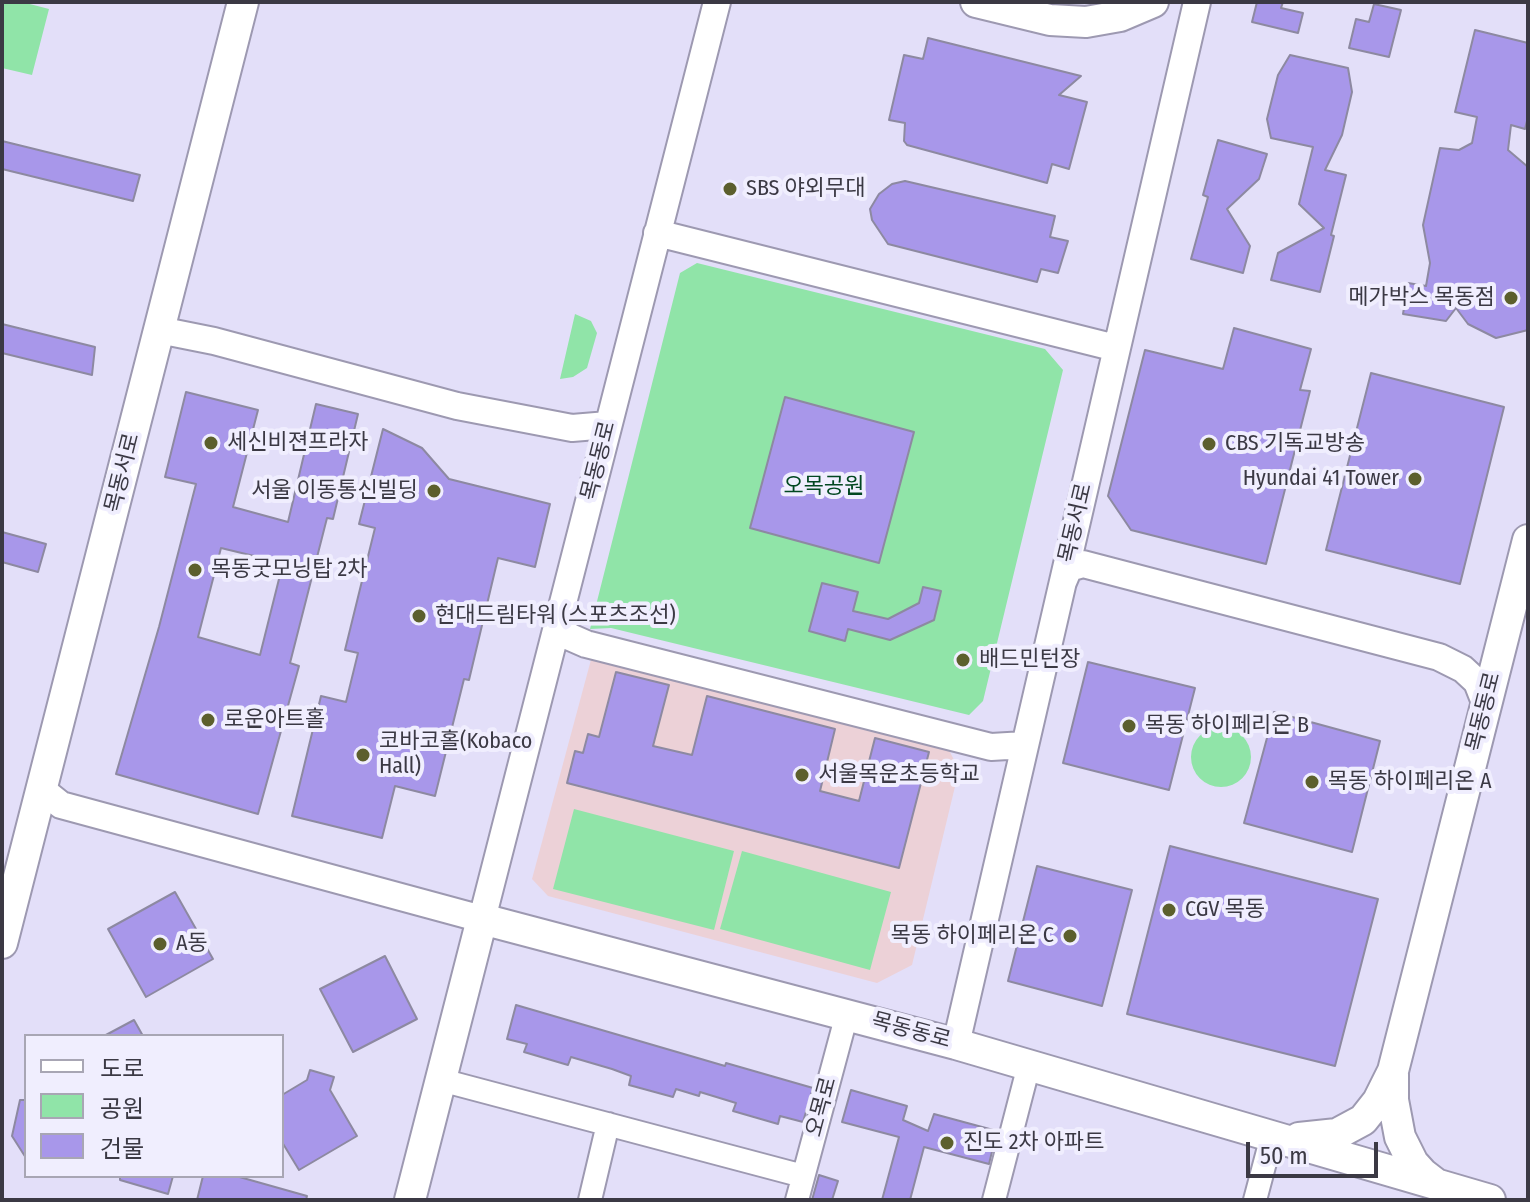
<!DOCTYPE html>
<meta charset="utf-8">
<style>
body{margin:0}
#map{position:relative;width:1530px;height:1202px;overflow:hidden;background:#e3dff9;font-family:"Fira Sans Condensed","Noto Sans KR",sans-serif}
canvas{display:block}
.frame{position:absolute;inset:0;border:4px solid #3b3944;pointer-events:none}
.legend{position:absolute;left:24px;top:1034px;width:260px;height:144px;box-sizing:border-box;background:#f0eefe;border:2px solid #a8a6b4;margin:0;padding:10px 14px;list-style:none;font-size:24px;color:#3b3944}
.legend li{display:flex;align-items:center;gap:16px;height:40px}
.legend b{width:40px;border:2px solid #a8a6b4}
.scale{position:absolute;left:1246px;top:1142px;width:132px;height:36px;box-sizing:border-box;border:4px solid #3b3944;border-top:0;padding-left:10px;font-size:24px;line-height:28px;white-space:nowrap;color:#3b3944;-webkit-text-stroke:6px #f0eefe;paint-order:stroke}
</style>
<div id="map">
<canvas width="1530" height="1202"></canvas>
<div class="frame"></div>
<ul class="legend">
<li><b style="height:10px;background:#fff"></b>도로</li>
<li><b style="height:22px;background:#90e4a8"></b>공원</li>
<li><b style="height:22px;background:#a897ea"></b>건물</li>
</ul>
<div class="scale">50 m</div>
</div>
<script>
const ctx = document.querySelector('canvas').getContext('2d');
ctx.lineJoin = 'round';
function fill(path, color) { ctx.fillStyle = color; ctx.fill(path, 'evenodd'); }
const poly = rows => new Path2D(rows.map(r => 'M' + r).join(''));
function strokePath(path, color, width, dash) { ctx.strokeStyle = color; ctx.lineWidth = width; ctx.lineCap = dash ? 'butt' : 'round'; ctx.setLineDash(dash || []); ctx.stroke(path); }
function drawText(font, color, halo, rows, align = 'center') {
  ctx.font = font + ' "Fira Sans Condensed","Noto Sans KR",sans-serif'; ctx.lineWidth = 8; ctx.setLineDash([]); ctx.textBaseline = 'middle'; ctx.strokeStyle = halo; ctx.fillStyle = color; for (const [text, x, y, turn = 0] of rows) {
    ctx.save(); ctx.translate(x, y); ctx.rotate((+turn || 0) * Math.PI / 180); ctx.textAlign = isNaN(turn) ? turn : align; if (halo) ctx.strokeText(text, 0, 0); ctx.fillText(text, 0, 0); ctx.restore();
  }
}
const education = poly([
 [592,656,948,748,959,770,912,965,877,983,548,896,532,879]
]);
const green = poly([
 [2,2,22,2,49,9,32,75,2,68],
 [697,263,1045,349,1063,370,983,701,969,715,611,628,590,629,680,273],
 [575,314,591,321,597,333,587,368,573,377,560,379],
 '1191 757a30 30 0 1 1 60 0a30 30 0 1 1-60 0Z',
 [574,809,734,851,714,930,553,889],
 [742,851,891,892,870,970,720,929]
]);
const building = poly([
 [1257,2,1283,2,1281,8,1303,13,1298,33,1252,22,1257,2],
 [1374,4,1401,10,1389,57,1349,48,1356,19,1369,22,1374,4],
 [1475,30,1528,43,1528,117,1525,129,1511,125,1508,150,1528,167,1528,330,1496,338,1468,324,1456,308,1446,321,1403,314,1408,283,1426,286,1430,263,1423,225,1440,148,1459,150,1472,143,1477,117,1455,112,1475,30],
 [928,38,1081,76,1059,95,1087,102,1069,169,1052,164,1047,183,907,145,904,141,905,123,889,120,904,55,923,59,928,38],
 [1290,55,1348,68,1352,92,1342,135,1325,170,1346,175,1331,235,1334,236,1320,292,1271,280,1278,253,1324,228,1299,204,1313,147,1271,138,1267,119,1278,75,1290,55],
 [1218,140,1267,154,1259,179,1227,209,1250,246,1243,273,1191,259,1208,197,1203,195,1218,140],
 [2,141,140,175,133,201,2,169,2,141],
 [905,181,1055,216,1050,237,1068,241,1058,273,1041,269,1037,282,888,244,872,220,870,209,879,194,892,184,905,181],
 [2,324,95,347,92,375,2,353,2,324],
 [1234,328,1311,349,1300,390,1310,391,1266,564,1131,530,1108,496,1145,350,1223,369,1234,328],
 [1371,373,1504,407,1460,584,1326,550,1371,373],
 [186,392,258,410,233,507,288,522,316,404,358,414,333,519,327,518,290,663,299,666,258,814,116,774,159,627,196,484,165,477,186,392],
 [221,548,283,563,260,655,198,637,221,548],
 [785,397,914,432,879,563,750,528,785,397],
 [383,429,422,448,449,479,550,504,535,567,498,558,469,680,464,679,435,796,395,786,382,838,292,816,321,696,346,702,358,653,345,650,375,528,359,524,383,429],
 [2,532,46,544,38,572,2,562,2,532],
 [822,583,858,592,853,611,888,619,919,603,923,587,941,591,934,620,890,640,848,629,845,641,809,631,822,583],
 [1088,662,1195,688,1169,790,1063,763,1088,662],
 [616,672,669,685,653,746,692,755,707,696,835,729,820,791,859,801,875,738,929,752,899,868,567,783,575,751,583,753,588,734,599,737,616,672],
 [1274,712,1380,741,1352,852,1244,823,1274,712],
 [1170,846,1378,899,1335,1066,1127,1014,1170,846],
 [1037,866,1132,890,1102,1006,1008,981,1037,866],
 [175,892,213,959,146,997,108,929,175,892],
 [385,956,417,1019,353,1052,320,989,385,956],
 [516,1005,725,1066,726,1063,813,1088,803,1122,780,1116,778,1124,733,1111,736,1103,700,1092,699,1096,676,1089,673,1097,629,1085,631,1076,612,1069,571,1057,568,1065,524,1052,527,1044,507,1039,516,1005],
 [134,1020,143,1036,104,1036,134,1020],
 [310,1070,334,1077,330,1090,357,1136,299,1170,282,1142,282,1095,307,1080,310,1070],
 [851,1090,907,1106,903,1120,928,1131,934,1114,997,1131,989,1164,924,1147,910,1200,882,1200,899,1137,842,1122,851,1090],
 [20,1100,26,1100,26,1158,12,1136,20,1100],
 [819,1175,838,1181,832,1200,812,1200,819,1175],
 [120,1176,173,1176,168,1194,120,1180,120,1176],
 [203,1176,236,1176,307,1196,306,1200,197,1200,203,1176]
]);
const minor = poly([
 [441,1080,803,1176],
 [590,1200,608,1124],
 [797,1200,847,1014],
 [994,1200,1029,1065],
 [1255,1200,1272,1136]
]);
const tertiary = poly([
 [657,233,1116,348],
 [159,330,214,341,457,406,572,428,608,425],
 [1063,582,1069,568,1083,564,1439,657,1463,669,1477,682,1486,705],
 [557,626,570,637,586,644,991,747,1025,745],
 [41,789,61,805,482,919,717,2],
 [956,1044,1197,2]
]);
const secondary = poly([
 [976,2,1050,20,1086,22,1120,16,1153,2],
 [2,943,243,2],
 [1393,1074,1393,1100,1400,1137,1413,1163,1423,1174,1436,1184],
 [1299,1138,1337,1134,1363,1120,1378,1101,1393,1071,1528,540],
 [410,1200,482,919,956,1044,1490,1200]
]);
const markers = [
 [730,189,8,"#5c5f2d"],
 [1511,298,8,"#5c5f2d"],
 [211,443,8,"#5c5f2d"],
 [1209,444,8,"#5c5f2d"],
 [1415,479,8,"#5c5f2d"],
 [434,491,8,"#5c5f2d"],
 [195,570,8,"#5c5f2d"],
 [419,616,8,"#5c5f2d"],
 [963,660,8,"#5c5f2d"],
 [208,720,8,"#5c5f2d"],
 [1129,726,8,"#5c5f2d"],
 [363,755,8,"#5c5f2d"],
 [802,775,8,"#5c5f2d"],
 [1312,782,8,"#5c5f2d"],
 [1169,910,8,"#5c5f2d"],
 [1070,936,8,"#5c5f2d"],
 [160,944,8,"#5c5f2d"],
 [947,1143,8,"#5c5f2d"]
];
const poiNames = [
 ["SBS 야외무대",746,189],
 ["메가박스 목동점",1495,298,"right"],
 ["세신비젼프라자",227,443],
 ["CBS 기독교방송",1225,444],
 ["Hyundai 41 Tower",1399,479,"right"],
 ["서울 이동통신빌딩",418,491,"right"],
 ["목동굿모닝탑 2차",211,570],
 ["현대드림타워 (스포츠조선)",435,616],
 ["배드민턴장",979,660],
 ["로운아트홀",224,720],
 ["목동 하이페리온 B",1145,726],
 ["코바코홀(Kobaco",379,742],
 ["Hall)",379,767],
 ["서울목운초등학교",818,775],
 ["목동 하이페리온 A",1328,782],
 ["CGV 목동",1185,910],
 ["목동 하이페리온 C",1054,936,"right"],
 ["A동",176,944],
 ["진도 2차 아파트",963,1143]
];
const streetNames = [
 ["목동동로",599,461,-76],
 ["목동서로",123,473,-76],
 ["목동서로",1076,523,-77],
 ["목동동로",1484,712,-76],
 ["목동동로",911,1031,15],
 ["오목로",822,1107,-75]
];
const parkNames = [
 ["오목공원",824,487]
];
fill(education, '#ecd1d7');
fill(green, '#90e4a8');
fill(building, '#a897ea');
strokePath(building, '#8d89a1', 2);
strokePath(minor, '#9d99b1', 26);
strokePath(tertiary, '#9d99b1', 30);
strokePath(secondary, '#9d99b1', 34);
strokePath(minor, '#fff', 22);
strokePath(tertiary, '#fff', 26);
strokePath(secondary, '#fff', 30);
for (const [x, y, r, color] of markers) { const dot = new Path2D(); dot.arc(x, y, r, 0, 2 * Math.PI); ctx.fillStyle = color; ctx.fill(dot); strokePath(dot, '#f0eefe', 3); }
drawText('22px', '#3b3944', '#f0eefe', poiNames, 'left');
drawText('22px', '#3b3944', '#f0eefe', streetNames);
drawText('22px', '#024721', '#f0eefe', parkNames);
</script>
